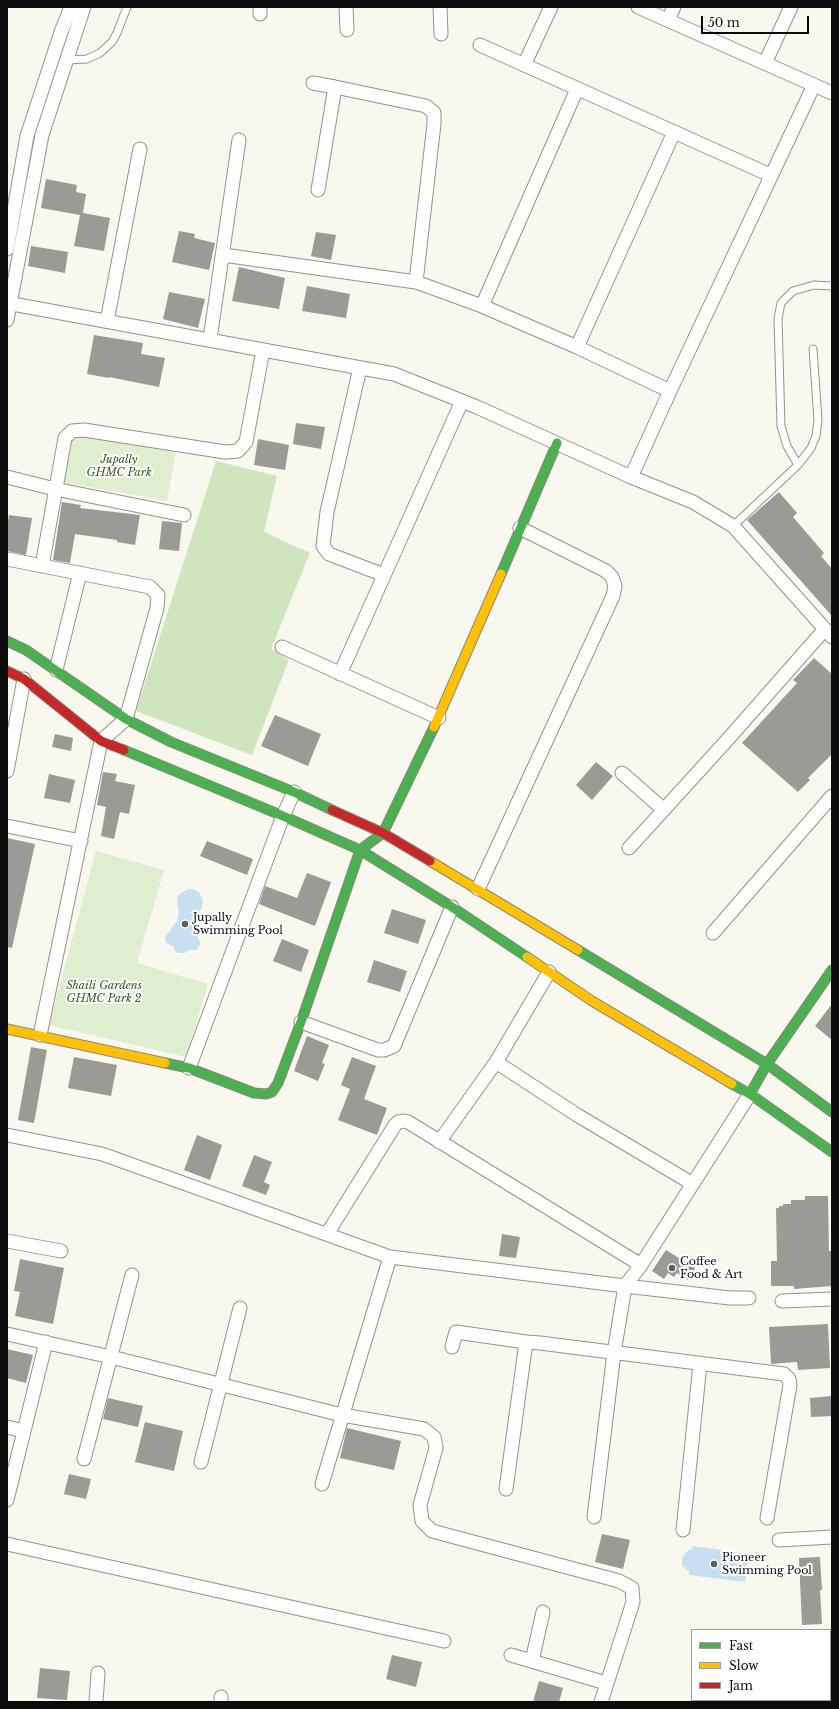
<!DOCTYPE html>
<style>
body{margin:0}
#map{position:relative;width:839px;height:1709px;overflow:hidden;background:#f9f8ee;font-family:"Libre Baskerville",serif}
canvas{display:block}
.frame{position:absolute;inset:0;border:8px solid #0b0b0b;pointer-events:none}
.legend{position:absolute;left:691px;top:1629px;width:140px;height:72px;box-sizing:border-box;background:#fff;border:1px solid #9d9d9d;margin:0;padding:5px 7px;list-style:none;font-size:12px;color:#0b0b0b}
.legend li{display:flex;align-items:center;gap:8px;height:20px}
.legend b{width:20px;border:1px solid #9d9d9d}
.scale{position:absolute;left:701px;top:16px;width:108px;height:18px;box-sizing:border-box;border:2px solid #0b0b0b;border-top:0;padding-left:5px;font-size:12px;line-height:14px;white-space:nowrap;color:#0b0b0b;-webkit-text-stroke:3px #fff;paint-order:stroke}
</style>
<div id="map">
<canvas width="839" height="1709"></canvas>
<div class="frame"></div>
<ul class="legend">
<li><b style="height:5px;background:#4caf50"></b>Fast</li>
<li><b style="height:5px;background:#ffc107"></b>Slow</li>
<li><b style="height:5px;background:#c62828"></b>Jam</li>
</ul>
<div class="scale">50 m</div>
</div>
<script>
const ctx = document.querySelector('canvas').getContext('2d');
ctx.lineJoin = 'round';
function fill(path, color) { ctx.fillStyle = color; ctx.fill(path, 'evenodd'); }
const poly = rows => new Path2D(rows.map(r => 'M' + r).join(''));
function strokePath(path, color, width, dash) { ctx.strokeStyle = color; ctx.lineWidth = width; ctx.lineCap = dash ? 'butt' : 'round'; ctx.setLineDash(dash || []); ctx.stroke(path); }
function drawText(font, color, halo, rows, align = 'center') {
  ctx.font = font + ' "Libre Baskerville",serif'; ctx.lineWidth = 4; ctx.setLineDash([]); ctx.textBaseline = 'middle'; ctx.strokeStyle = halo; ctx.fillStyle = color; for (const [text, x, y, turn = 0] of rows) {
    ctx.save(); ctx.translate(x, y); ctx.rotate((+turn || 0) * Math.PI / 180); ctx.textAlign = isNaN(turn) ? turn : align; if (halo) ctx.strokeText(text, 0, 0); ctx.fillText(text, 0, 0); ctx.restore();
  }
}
const green = poly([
 [71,432,176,451,167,501,62,482],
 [96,851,164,870,137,963,208,984,186,1057,49,1025]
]);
const forest = poly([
 [216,461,277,476,264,532,310,553,271,649,289,660,252,755,136,711]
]);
const water = poly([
 [188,889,193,889,199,892,203,901,202,907,195,919,194,927,195,932,200,942,200,945,197,950,189,950,185,953,179,953,176,952,173,946,166,943,165,937,177,921,179,912,177,902,178,896,181,893],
 [693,1546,748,1554,745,1582,689,1575,689,1571,682,1566,682,1558,686,1552,692,1549]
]);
const building = poly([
 [46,179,77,185,76,192,86,194,83,213,110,218,104,251,74,246,80,215,41,208],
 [179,231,195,234,194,238,215,243,209,270,172,262],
 [316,232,336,235,331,260,311,256],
 [31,246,68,252,65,273,28,266],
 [239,267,285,278,279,309,232,301],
 [307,286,350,294,346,318,302,311],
 [169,292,205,299,198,328,163,319],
 [94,335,143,343,141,354,165,358,159,387,109,377,109,378,87,374],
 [296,423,325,427,321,449,293,444],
 [258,439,289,445,285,470,254,465],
 [779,492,797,513,793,517,824,553,821,556,832,569,832,616,747,520],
 [62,502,81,505,80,508,140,515,135,545,117,542,117,540,75,534,70,563,53,560],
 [9,515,32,518,26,555,7,551,7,528],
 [162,521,182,523,179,551,159,549],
 [814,658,832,674,832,754,808,778,810,780,798,792,742,743,797,683,793,680],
 [275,715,321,734,308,766,261,746],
 [55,734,73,738,71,751,52,747],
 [596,762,613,776,592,800,576,785],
 [103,772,117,774,115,781,135,785,129,814,120,812,114,839,101,836,106,807,97,805],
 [49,774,75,780,70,803,44,798],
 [7,838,35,844,12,948,7,947],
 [207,841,253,859,247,875,200,856],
 [307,873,331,882,315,926,259,904,265,886,297,898],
 [392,909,426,920,418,944,384,933],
 [282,939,309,950,301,972,273,961],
 [374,960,407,971,400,992,367,982],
 [832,1004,832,1040,815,1026],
 [307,1036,329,1045,322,1063,325,1064,318,1081,294,1071],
 [31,1047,47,1050,34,1123,18,1120],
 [74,1057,117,1065,111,1096,68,1088],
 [352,1057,376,1066,364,1099,387,1108,377,1135,338,1120,350,1089,341,1085],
 [197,1135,222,1145,210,1180,184,1170],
 [254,1155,272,1162,264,1182,270,1185,266,1195,242,1186],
 [805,1196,828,1196,829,1251,832,1251,832,1286,794,1289,794,1286,771,1286,771,1261,777,1261,776,1208,779,1208,779,1206,783,1206,783,1204,791,1204,791,1200,805,1200],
 [502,1234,520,1237,516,1258,499,1256],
 [666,1250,695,1268,688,1280,677,1273,674,1277,668,1273,664,1279,652,1271],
 [20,1259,64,1268,53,1324,15,1316,20,1292,14,1291],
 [828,1324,830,1368,798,1370,797,1362,771,1364,769,1327],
 [7,1349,33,1355,26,1383,7,1378],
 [832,1396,832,1416,811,1417,810,1398],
 [108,1398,143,1406,138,1427,103,1419],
 [145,1422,183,1431,174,1471,135,1462],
 [347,1428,401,1441,394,1470,340,1458],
 [69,1474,91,1479,86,1499,64,1494],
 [602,1534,630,1540,623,1569,595,1562],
 [820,1557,822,1590,820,1590,822,1624,802,1625,799,1558],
 [392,1655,422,1662,416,1687,386,1679],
 [40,1668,70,1671,67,1700,37,1698],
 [539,1681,563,1688,559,1702,533,1702]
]);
const lane = poly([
 [66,60,87,59,100,53,112,42,117,33,127,7],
 [798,465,787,446,781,426,778,319,781,303,793,291,814,285,832,286],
 [733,526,798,465,811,448,816,436,818,420,813,349]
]);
const street = poly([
 [260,7,260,14],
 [346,7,347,30],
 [440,7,441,34],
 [638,7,832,93],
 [668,20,674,7],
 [480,45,770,175],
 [765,63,791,7],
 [524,65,551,7],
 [318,190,335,87],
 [7,249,27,136,61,32,71,7],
 [223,255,416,282,434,124,434,113,426,106,335,87,313,83],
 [416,282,482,306,577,347,670,391],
 [7,303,394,374,477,407,631,477,693,502,733,526,832,637],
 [482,306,577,89],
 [7,320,42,135,84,7],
 [107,321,140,149],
 [210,339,239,140],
 [577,347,674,132],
 [360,368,327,512,323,546,329,554,384,575],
 [7,477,55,489,184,515],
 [631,477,670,391,814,85],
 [7,559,150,587,158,595,157,608,126,719,101,741,40,1035],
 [42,566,65,438,72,431,84,430,225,452,238,451,246,442,263,350],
 [282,647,439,718],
 [56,670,80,573],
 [340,674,462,401],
 [7,771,24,679],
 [622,773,664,810],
 [7,826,81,841],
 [629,848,729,738,825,629],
 [478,889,613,596,615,586,612,577,606,571,520,528],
 [713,933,832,796],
 [301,1022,378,1050,384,1050,394,1046,452,907],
 [496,1062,577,1115,693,1184],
 [189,1068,283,816,294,792],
 [7,1135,102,1154,390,1257,625,1286,641,1265,750,1094],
 [439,1142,496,1062,549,972],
 [327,1234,395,1125,398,1122,404,1121,408,1122,641,1265],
 [7,1241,61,1251],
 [782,1301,832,1299],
 [7,1334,111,1357,342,1415,424,1429,434,1437,436,1448,420,1505,422,1521,432,1531,619,1581,632,1588,633,1602,601,1702],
 [452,1347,456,1332,526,1342],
 [7,1427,23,1431],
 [84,1459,132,1275],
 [201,1462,240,1308],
 [322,1484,390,1257],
 [506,1489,526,1342,540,1343,784,1374,789,1379,790,1385,767,1518],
 [7,1500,46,1342],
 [594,1517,614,1353,625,1286,730,1298,749,1298],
 [683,1530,700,1364],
 [779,1540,832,1537],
 [7,1544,444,1641],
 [830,1639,832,1639],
 [511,1655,606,1683],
 [532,1661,543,1612],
 [788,1700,788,1702],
 [96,1702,98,1673],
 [221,1702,221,1697]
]);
const fast = poly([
 [501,574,557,443],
 [7,641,26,650,126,719,171,742,294,792,332,810],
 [124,750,283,816,360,850,452,907,527,957],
 [578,950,767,1064,832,1112],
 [165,1063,189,1068,254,1093,266,1094,272,1092,278,1083,301,1022,360,850,383,833,434,727],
 [732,1084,750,1094,832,1152],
 [750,1094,767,1064,832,970]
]);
const slow = poly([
 [434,727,501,574],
 [430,861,578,950],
 [527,957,592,1001,732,1084],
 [7,1029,165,1063]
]);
const jam = poly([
 [7,671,24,679,101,741,124,750],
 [332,810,383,833,430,861]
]);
const markers = [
 [185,924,4,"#5e5e5a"],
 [672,1268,4,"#5e5e5a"],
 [714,1564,4,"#5e5e5a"]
];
const parkNames = [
 ["Jupally",119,460],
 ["GHMC Park",119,473],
 ["Shaili Gardens",104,986],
 ["GHMC Park 2",104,999]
];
const poiNames = [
 ["Jupally",193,918],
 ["Swimming Pool",193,931],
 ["Coffee",680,1262],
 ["Food & Art",680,1275],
 ["Pioneer",722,1558],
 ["Swimming Pool",722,1571]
];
fill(green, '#dfeecf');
fill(forest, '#cfe5be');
fill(water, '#c7dff1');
fill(building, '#9c9a94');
strokePath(lane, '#92928d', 9);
strokePath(street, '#92928d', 15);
strokePath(fast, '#898884', 11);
strokePath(slow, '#898884', 11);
strokePath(jam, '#898884', 11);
strokePath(lane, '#fefefc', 7);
strokePath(street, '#fefefc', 13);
strokePath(fast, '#4caf50', 9);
strokePath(slow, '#ffc107', 9);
strokePath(jam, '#c62828', 9);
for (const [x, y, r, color] of markers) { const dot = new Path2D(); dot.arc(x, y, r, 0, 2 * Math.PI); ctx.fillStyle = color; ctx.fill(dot); strokePath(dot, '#fff', 1.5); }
drawText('italic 11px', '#275e20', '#fff', parkNames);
drawText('11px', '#0b0b0b', '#fff', poiNames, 'left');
</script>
